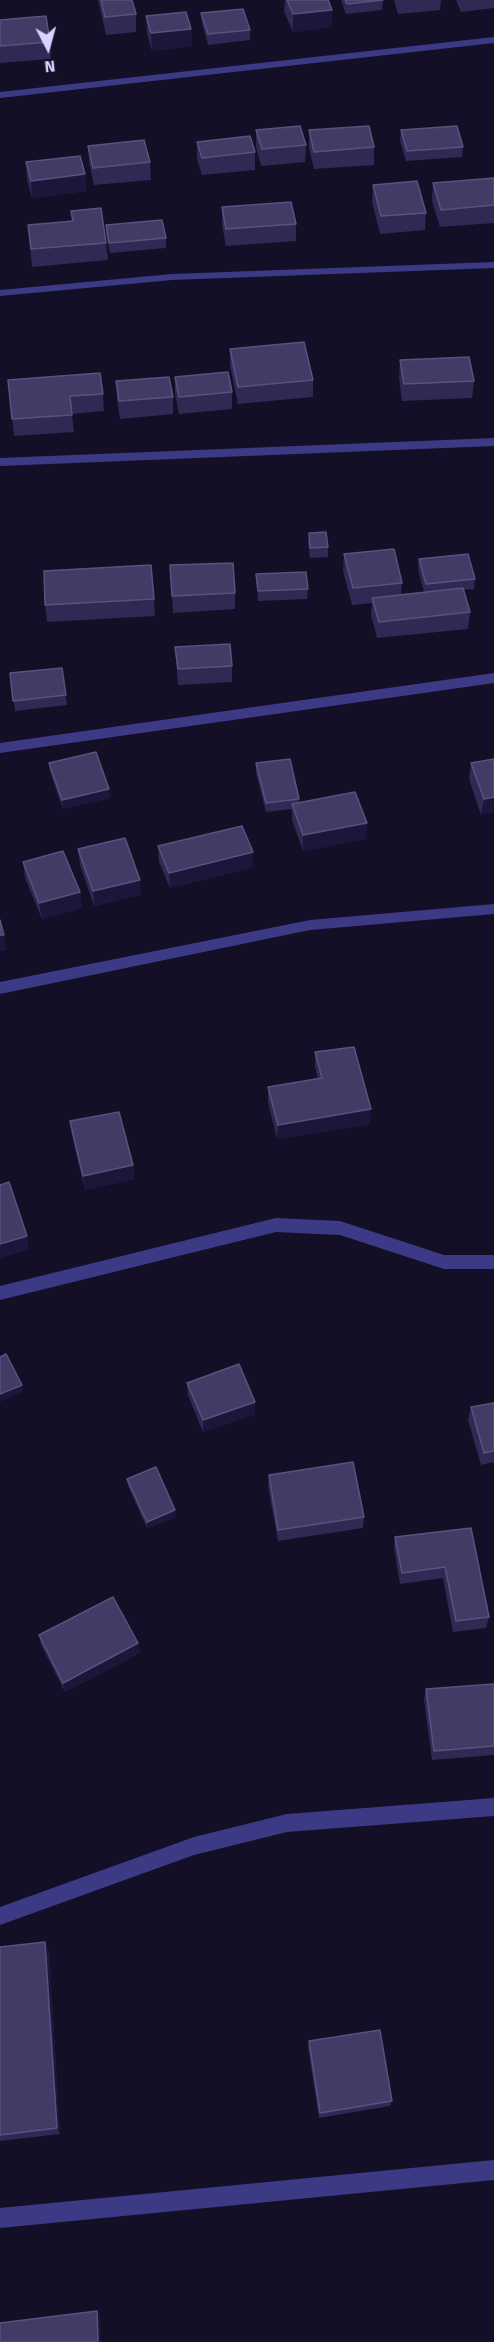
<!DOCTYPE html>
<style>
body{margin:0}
#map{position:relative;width:494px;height:2342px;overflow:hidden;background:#130f26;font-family:"Fira Sans",sans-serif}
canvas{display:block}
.north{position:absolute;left:18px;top:18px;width:60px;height:60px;-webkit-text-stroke:4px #130f26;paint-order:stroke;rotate:174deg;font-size:16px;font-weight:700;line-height:24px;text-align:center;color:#d9d4ff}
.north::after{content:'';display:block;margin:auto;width:21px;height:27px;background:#d9d4ff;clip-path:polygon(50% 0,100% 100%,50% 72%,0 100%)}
</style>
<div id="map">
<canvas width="494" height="2342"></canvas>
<div class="north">N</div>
</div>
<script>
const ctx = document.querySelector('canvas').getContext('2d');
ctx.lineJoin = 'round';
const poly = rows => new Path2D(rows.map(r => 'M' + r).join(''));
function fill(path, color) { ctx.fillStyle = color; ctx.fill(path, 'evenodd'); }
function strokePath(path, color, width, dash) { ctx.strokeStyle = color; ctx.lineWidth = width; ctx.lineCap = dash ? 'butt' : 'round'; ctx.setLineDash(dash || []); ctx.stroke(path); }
const minor = poly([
 [494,37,494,43,0,98,0,92,494,37],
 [494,262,494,268,172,280,0,296,0,290,172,274,494,262],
 [494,438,494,446,0,466,0,458,494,438],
 [494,673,494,683,0,753,0,743,494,673],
 [494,904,494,914,310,930,0,994,0,982,310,920,494,904],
 [276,1218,340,1221,444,1255,494,1255,494,1269,444,1269,340,1235,276,1232,0,1300,0,1286,276,1218],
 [494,1798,494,1816,287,1832,194,1855,0,1925,0,1907,194,1837,287,1814,494,1798],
 [494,2160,494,2180,0,2228,0,2208,494,2160]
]);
const wall = poly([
 [98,0,132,0,136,14,136,32,106,35],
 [285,0,328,0,332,27,293,32,284,11],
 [341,0,383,0,382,10,346,14],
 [394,0,441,0,440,10,398,14],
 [456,0,494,0,494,8,461,12],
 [201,13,250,30,250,40,208,45,202,23],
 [146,16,191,29,192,46,152,51,147,34],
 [0,20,50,42,51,59,0,63],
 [256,130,306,145,305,162,261,166,256,147],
 [309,130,374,147,374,165,314,169,309,148],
 [401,130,463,147,462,157,406,161,400,141],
 [197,142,255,152,255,170,202,175,197,159],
 [88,146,150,162,151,180,94,185,89,163],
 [26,162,85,174,86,191,32,198,27,180],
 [494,180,494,223,440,227,432,201,433,183],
 [373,185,426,213,425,230,380,234,372,202],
 [222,207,296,224,296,241,226,246,222,225],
 [71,211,106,243,108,260,32,267,28,225,72,221],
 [106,225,166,238,166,248,110,253,106,235],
 [230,349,313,380,313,397,238,404,230,366],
 [400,360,474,381,472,398,402,401,399,378],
 [175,377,232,392,232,409,179,414,175,394],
 [8,380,103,394,104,411,72,414,74,432,14,436],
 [116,381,173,397,173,414,120,419,117,399],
 [309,533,328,547,328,557,310,558,308,543],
 [344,554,402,583,401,594,424,592,418,569,419,559,475,579,474,589,464,590,470,612,468,629,377,638,371,615,372,603,352,605,343,571],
 [170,565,235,593,235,609,173,613],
 [256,574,308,589,307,599,258,601],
 [154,599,155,616,47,622,45,605],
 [175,647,232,666,232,682,178,685],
 [62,668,67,705,15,711,10,673],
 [494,759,481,815,469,779,471,763],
 [49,763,109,789,110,798,63,809,50,772],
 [256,763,299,799,299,803,367,823,366,839,303,851,292,820,292,809,266,812,256,773],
 [158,846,253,852,253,867,170,888,159,862],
 [78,849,141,895,94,906,80,865],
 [23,862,80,892,82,908,42,919,25,878],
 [315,1052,370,1124,277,1139,268,1102,268,1087,318,1079,315,1067],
 [70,1121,133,1165,134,1179,85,1190,72,1136],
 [187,1383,255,1402,255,1414,203,1432,188,1395],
 [494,1403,494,1462,481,1465,468,1420,471,1407],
 [269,1475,364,1517,363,1528,278,1541,268,1487],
 [127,1479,176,1517,147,1528,128,1486],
 [471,1528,489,1617,486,1628,453,1632,443,1578,400,1584,394,1548,395,1537],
 [39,1635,138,1643,140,1653,65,1692,41,1645],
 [494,1684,494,1755,432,1760,424,1699,426,1689],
 [0,1947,49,1950,60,2134,0,2141],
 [309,2041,392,2101,390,2106,319,2118,308,2047]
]);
const shadedWall = poly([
 [332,10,332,27,293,32,293,14],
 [191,29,192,46,152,51,151,33],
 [85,174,86,191,32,198,31,181],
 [109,789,110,798,63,809,62,800],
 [494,797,494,813,481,815,484,799],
 [367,823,366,839,303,851,303,835],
 [253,852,253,867,170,888,169,873],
 [140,880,141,895,94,906,93,891],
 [80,892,82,908,42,919,39,903],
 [0,935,4,935,7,950,0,951],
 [371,1109,370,1124,277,1139,278,1125],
 [133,1165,134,1179,85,1190,83,1176],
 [27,1236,29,1250,0,1258,0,1244],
 [22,1385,23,1392,0,1402,0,1394],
 [255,1402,255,1414,203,1432,203,1420],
 [175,1510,176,1517,147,1528,147,1522],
 [138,1643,140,1653,65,1692,63,1683],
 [45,1942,49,1950,60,2134,57,2128],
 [97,2311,100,2314,101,2342,98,2342]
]);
const building = poly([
 [101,0,132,0,136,14,105,17,101,0],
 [287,0,328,0,332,10,293,14,287,0],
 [345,0,383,0,347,4,345,0],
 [243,9,250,30,208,34,201,13,243,9],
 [186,12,191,29,151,33,146,16,186,12],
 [46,16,50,42,0,46,0,20,46,16],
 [300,126,306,145,262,149,256,130,300,126],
 [369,126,374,147,314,152,309,130,369,126],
 [457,126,463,147,407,151,401,130,457,126],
 [250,136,255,152,202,158,197,142,250,136],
 [144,140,150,162,93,168,88,146,144,140],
 [80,156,85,174,31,181,26,162,80,156],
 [494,178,494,205,441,210,433,183,494,178],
 [417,181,426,213,381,216,373,185,417,181],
 [291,202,296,224,226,229,222,207,291,202],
 [101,208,106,243,31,249,28,225,73,221,71,211,101,208],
 [162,220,166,238,109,243,106,225,162,220],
 [304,342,313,380,238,387,230,349,304,342],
 [469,357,474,381,404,384,400,360,469,357],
 [228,372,232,392,179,397,175,377,228,372],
 [100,373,103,394,70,396,72,415,12,419,8,380,100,373],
 [169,377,173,397,119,401,116,381,169,377],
 [326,532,328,547,310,548,309,533,326,532],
 [394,549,402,583,353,588,344,554,394,549],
 [468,554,475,579,426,584,419,559,468,554],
 [233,563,235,593,172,596,170,565,233,563],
 [151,565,154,599,45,605,44,571,151,565],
 [306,572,308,589,258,591,256,574,306,572],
 [463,588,470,612,379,622,372,598,463,588],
 [230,644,232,666,178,669,175,647,230,644],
 [62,668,66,695,13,701,10,673,62,668],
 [96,752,109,789,62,800,49,763,96,752],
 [290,759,299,799,266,803,256,763,290,759],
 [494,759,494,797,484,799,471,763,494,759],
 [355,792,367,823,303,835,292,804,355,792],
 [242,826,253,852,169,873,158,846,242,826],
 [125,838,140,880,93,891,78,849,125,838],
 [63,851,80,892,39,903,23,862,63,851],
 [0,920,4,935,0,935,0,920],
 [354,1047,371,1109,278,1125,268,1087,322,1078,315,1052,354,1047],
 [119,1112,133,1165,83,1176,70,1121,119,1112],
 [9,1182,27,1236,0,1244,0,1185,9,1182],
 [6,1354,22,1385,0,1394,0,1357,6,1354],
 [239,1364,255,1402,203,1420,187,1383,239,1364],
 [494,1403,494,1451,484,1453,471,1407,494,1403],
 [353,1462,364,1517,278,1530,269,1475,353,1462],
 [156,1467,175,1510,147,1522,127,1479,156,1467],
 [471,1528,489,1617,456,1621,445,1567,402,1573,395,1537,471,1528],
 [113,1597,138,1643,63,1683,39,1635,113,1597],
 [494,1684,494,1746,434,1751,426,1689,494,1684],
 [45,1942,57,2128,0,2135,0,1947,45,1942],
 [380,2030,392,2101,320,2113,309,2041,380,2030],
 [97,2311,98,2342,0,2342,0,2323,97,2311]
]);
fill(minor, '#3d3a85');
fill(wall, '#312854');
fill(shadedWall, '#1d163a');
fill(building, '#433a66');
strokePath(building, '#5a527e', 1.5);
</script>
